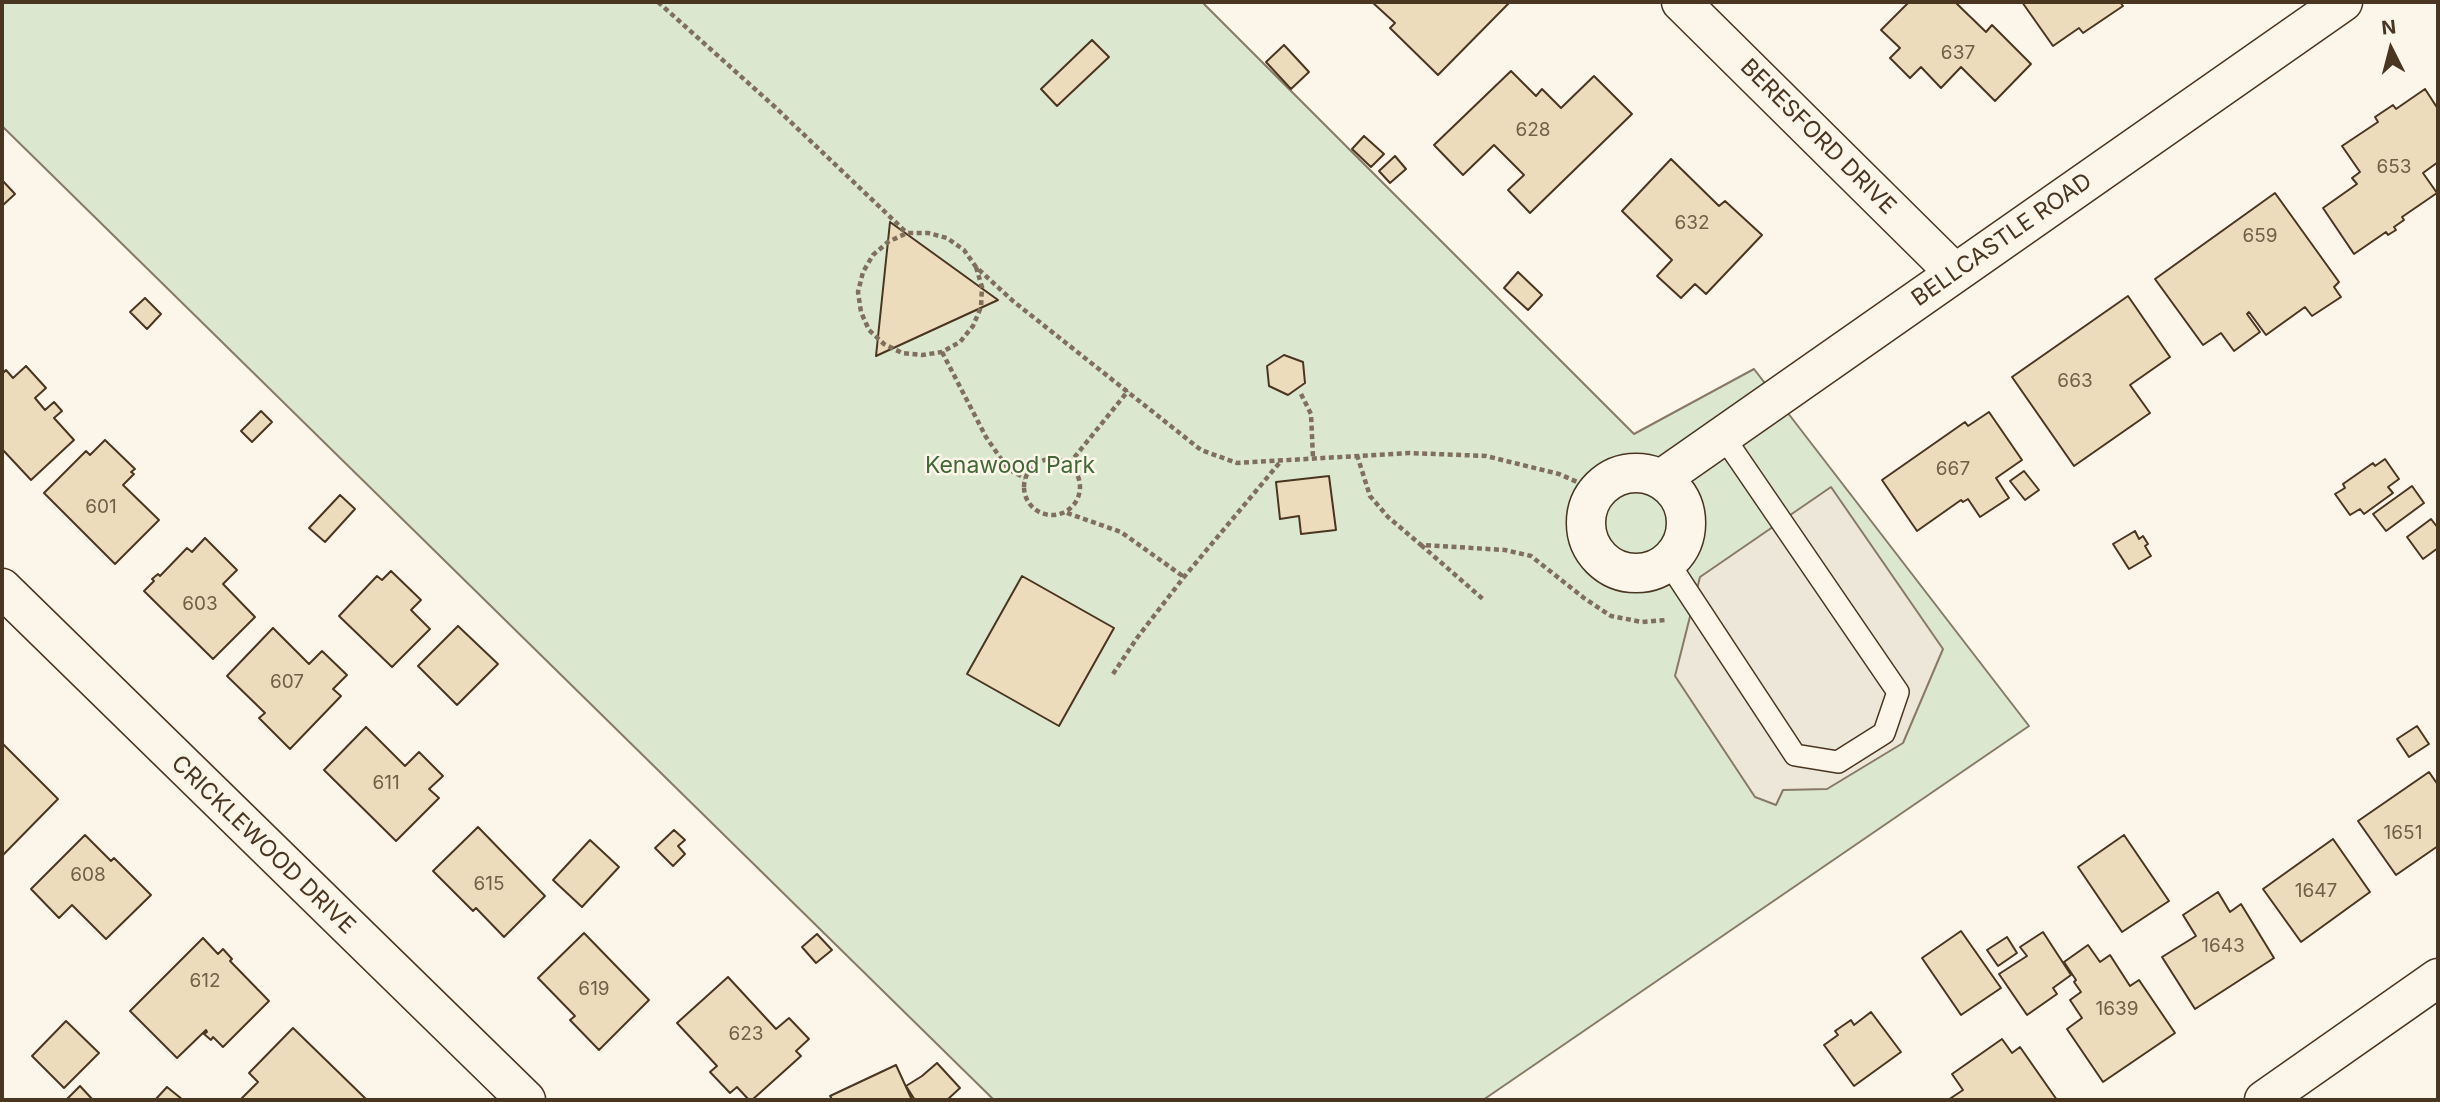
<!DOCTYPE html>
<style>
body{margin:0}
#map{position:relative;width:2440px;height:1102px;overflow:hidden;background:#fbf6e9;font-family:Inter,sans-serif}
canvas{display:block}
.frame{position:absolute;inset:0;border:4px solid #4a3520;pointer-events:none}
.north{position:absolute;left:2356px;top:14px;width:70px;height:70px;-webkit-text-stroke:5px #fbf6e9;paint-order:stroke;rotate:354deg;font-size:19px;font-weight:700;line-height:28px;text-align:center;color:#4a3520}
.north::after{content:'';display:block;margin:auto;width:24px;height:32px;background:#4a3520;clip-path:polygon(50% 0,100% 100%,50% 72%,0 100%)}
</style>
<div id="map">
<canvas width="2440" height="1102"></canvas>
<div class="frame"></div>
<div class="north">N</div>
</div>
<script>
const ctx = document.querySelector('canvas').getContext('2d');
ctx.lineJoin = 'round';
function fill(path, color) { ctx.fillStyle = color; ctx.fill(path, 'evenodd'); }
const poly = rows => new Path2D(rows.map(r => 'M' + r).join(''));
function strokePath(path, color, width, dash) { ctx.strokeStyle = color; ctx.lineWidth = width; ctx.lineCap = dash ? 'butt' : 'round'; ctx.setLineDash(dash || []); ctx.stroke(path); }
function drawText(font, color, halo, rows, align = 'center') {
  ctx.font = font + ' Inter,sans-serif'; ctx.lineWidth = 5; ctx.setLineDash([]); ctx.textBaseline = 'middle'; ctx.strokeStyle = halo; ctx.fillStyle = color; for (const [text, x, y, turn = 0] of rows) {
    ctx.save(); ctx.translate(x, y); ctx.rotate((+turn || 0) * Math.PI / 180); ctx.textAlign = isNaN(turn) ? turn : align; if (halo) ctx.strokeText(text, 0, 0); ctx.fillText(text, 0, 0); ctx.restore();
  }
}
const green = poly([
 [2,2,1202,2,1634,434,1754,369,2029,726,1483,1100,994,1100,2,126,2,2]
]);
const parking = poly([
 [1831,487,1943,649,1903,743,1827,789,1783,790,1776,805,1755,797,1675,676,1700,577,1831,487]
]);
const building = poly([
 [1372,2,1510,2,1438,75,1390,28,1395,23,1372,2],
 [1909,2,1955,2,1986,32,1992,25,2031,64,1995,101,1961,67,1941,88,1921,67,1910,78,1890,58,1900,48,1881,30,1909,2],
 [2022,2,2120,2,2123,6,2083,33,2079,28,2053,46,2022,2],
 [1092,40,1109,57,1057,106,1041,89,1092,40],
 [1284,45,1309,72,1291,89,1266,62,1284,45],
 [1511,71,1536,96,1542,89,1561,108,1594,76,1632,114,1530,213,1508,190,1524,175,1494,145,1463,175,1434,145,1511,71],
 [2425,89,2438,109,2438,162,2423,173,2437,193,2402,217,2404,220,2394,227,2396,230,2388,235,2386,232,2354,254,2323,208,2357,184,2352,178,2360,172,2342,146,2378,122,2375,117,2393,105,2396,109,2425,89],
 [1364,136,1384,154,1371,167,1352,149,1364,136],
 [1395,156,1406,169,1390,183,1379,171,1395,156],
 [1671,159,1719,206,1725,201,1762,235,1706,294,1695,284,1681,298,1657,276,1672,260,1622,211,1671,159],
 [2,180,15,194,2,206,2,180],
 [2275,193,2339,282,2334,287,2341,297,2312,316,2305,307,2266,335,2249,312,2247,314,2260,332,2234,351,2221,333,2203,345,2155,279,2275,193],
 [890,222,998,300,876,356,890,222],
 [1518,272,1542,295,1528,310,1504,288,1518,272],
 [2128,296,2170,357,2130,385,2150,413,2074,466,2012,377,2128,296],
 [145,298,161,314,147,329,130,312,145,298],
 [1284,355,1303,362,1305,383,1288,395,1269,386,1267,366,1284,355],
 [26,366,46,388,35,398,45,410,54,402,62,411,54,418,74,440,31,480,2,449,2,374,6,370,13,378,26,366],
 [261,411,272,422,252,442,241,431,261,411],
 [1989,412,2022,460,1996,478,2009,498,1980,517,1968,499,1963,502,1961,500,1917,531,1882,480,1965,422,1968,426,1989,412],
 [105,440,135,469,131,472,134,474,123,485,159,520,115,564,44,493,86,451,90,455,105,440],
 [2385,459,2399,479,2388,487,2393,493,2364,514,2360,509,2350,515,2335,494,2345,488,2343,484,2373,463,2375,466,2385,459],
 [2024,471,2039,490,2025,500,2010,481,2024,471],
 [1329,476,1336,530,1301,534,1299,516,1280,519,1276,482,1329,476],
 [2412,486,2424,503,2386,531,2373,514,2412,486],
 [340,495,355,509,325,542,309,528,340,495],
 [2431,519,2438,528,2438,548,2423,559,2407,537,2431,519],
 [2135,531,2139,539,2143,536,2148,544,2145,546,2151,556,2129,569,2113,544,2135,531],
 [205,538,237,570,223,584,255,617,213,659,144,591,154,581,152,579,158,574,160,576,187,548,192,552,205,538],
 [391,571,421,600,411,610,430,629,392,667,339,616,377,576,382,580,391,571],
 [1022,576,1114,628,1059,726,967,674,1022,576],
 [458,626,498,664,457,705,418,666,458,626],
 [273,628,309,664,322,651,347,675,333,689,341,696,290,749,259,718,265,713,227,676,273,628],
 [2417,726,2429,744,2409,757,2397,739,2417,726],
 [366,727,405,766,419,752,443,776,429,789,439,798,396,841,324,770,366,727],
 [2,743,58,799,2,856,2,743],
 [2429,772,2438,785,2438,846,2396,875,2358,821,2429,772],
 [478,827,545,896,504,937,476,908,473,911,433,871,478,827],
 [674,830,685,840,678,846,685,854,673,866,655,848,674,830],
 [85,835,111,861,114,858,151,895,106,939,72,905,59,918,31,889,85,835],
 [2124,835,2169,901,2122,932,2078,867,2124,835],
 [2333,839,2370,892,2301,942,2263,889,2333,839],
 [590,840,619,867,582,907,553,880,590,840],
 [2218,892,2230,912,2241,904,2274,958,2195,1009,2162,957,2196,936,2183,915,2218,892],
 [1961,931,2001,988,1961,1015,1922,958,1961,931],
 [2043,932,2071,975,2053,988,2057,994,2027,1015,1999,974,2027,956,2020,947,2043,932],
 [584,933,649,1000,599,1050,570,1020,575,1016,538,978,584,933],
 [817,934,832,950,816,963,802,947,817,934],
 [2007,937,2017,953,1998,966,1987,950,2007,937],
 [203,938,218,954,223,949,232,959,230,961,269,1001,223,1047,213,1037,211,1040,204,1034,207,1032,206,1030,177,1058,130,1011,203,938],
 [2088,945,2100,962,2110,955,2130,986,2139,980,2175,1033,2103,1082,2067,1029,2082,1018,2070,1000,2081,992,2074,982,2076,980,2064,962,2088,945],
 [728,977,776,1029,789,1018,809,1039,796,1051,801,1056,752,1100,749,1100,737,1087,730,1093,710,1072,717,1066,677,1023,728,977],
 [1871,1012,1901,1052,1854,1086,1824,1045,1838,1035,1835,1031,1851,1020,1854,1025,1871,1012],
 [66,1021,99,1053,64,1088,32,1056,66,1021],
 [293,1028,367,1100,240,1100,258,1082,249,1073,293,1028],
 [2002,1039,2012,1053,2020,1047,2057,1100,1948,1100,1963,1090,1952,1074,2002,1039],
 [937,1063,960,1088,947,1100,915,1100,906,1086,922,1076,937,1063],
 [896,1065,912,1100,830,1100,832,1099,830,1096,896,1065],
 [80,1086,93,1100,66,1100,80,1086],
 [167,1087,183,1100,155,1100,167,1087]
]);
const path = poly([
 [658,2,775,107,907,233],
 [976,267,982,287,981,307,973,326,960,342,942,352,922,355,902,353,884,344,869,330,861,312,858,292,863,272,873,255,888,242,907,233,928,233,947,238,964,250,976,267,1013,301,1201,450,1237,463,1409,453,1486,456,1559,474,1598,491],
 [942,352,986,437,1008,469,1025,478],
 [1301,394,1311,414,1313,458],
 [1357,455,1370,496,1388,517,1421,545,1505,550,1531,556,1584,598,1611,616,1642,622,1666,620],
 '1024 487a28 28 0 1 1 56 0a28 28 0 1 1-56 0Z',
 [1069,464,1128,391],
 [1067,513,1121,532,1184,577],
 [1421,545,1484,600],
 [1113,674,1137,638,1184,577,1281,461]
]);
const lane = poly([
 [1668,562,1795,755,1838,762,1884,733,1898,692,1723,436]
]);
const street = poly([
 [1681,2,1955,273],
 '1586 523a50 50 0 1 1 100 0a50 50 0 1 1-100 0Z',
 [1661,479,2343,2],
 [2,588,526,1100],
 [2264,1100,2438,978]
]);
const numberNames = [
 ["637",1958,53],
 ["628",1533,130],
 ["653",2394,167],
 ["632",1692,223],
 ["659",2260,236],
 ["663",2075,381],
 ["667",1953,469],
 ["601",101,507],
 ["603",200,604],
 ["607",287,682],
 ["611",386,783],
 ["1651",2403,833],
 ["608",88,875],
 ["615",489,884],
 ["1647",2316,891],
 ["1643",2223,946],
 ["612",205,981],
 ["619",594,989],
 ["1639",2117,1009],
 ["623",746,1034]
];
const streetNames = [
 ["BERESFORD DRIVE",1818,137,45],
 ["BELLCASTLE ROAD",2002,240,-35],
 ["CRICKLEWOOD DRIVE",263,845,44]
];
const parkNames = [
 ["Kenawood Park",1010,466]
];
fill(green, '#dce7d0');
strokePath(green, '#887966', 2);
fill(parking, '#ede7d9');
strokePath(parking, '#887966', 2);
fill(building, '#ecdcbc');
strokePath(building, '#4a3520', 2);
strokePath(lane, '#4a3520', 24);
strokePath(street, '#4a3520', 41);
strokePath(path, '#7f6f5c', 4.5, [5, 3.5]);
strokePath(lane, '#fbf6e9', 21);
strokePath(street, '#fbf6e9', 38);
drawText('19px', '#725f47', null, numberNames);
drawText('23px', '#4a3520', '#fbf6e9', streetNames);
drawText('23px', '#436837', '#fbf6e9', parkNames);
</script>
